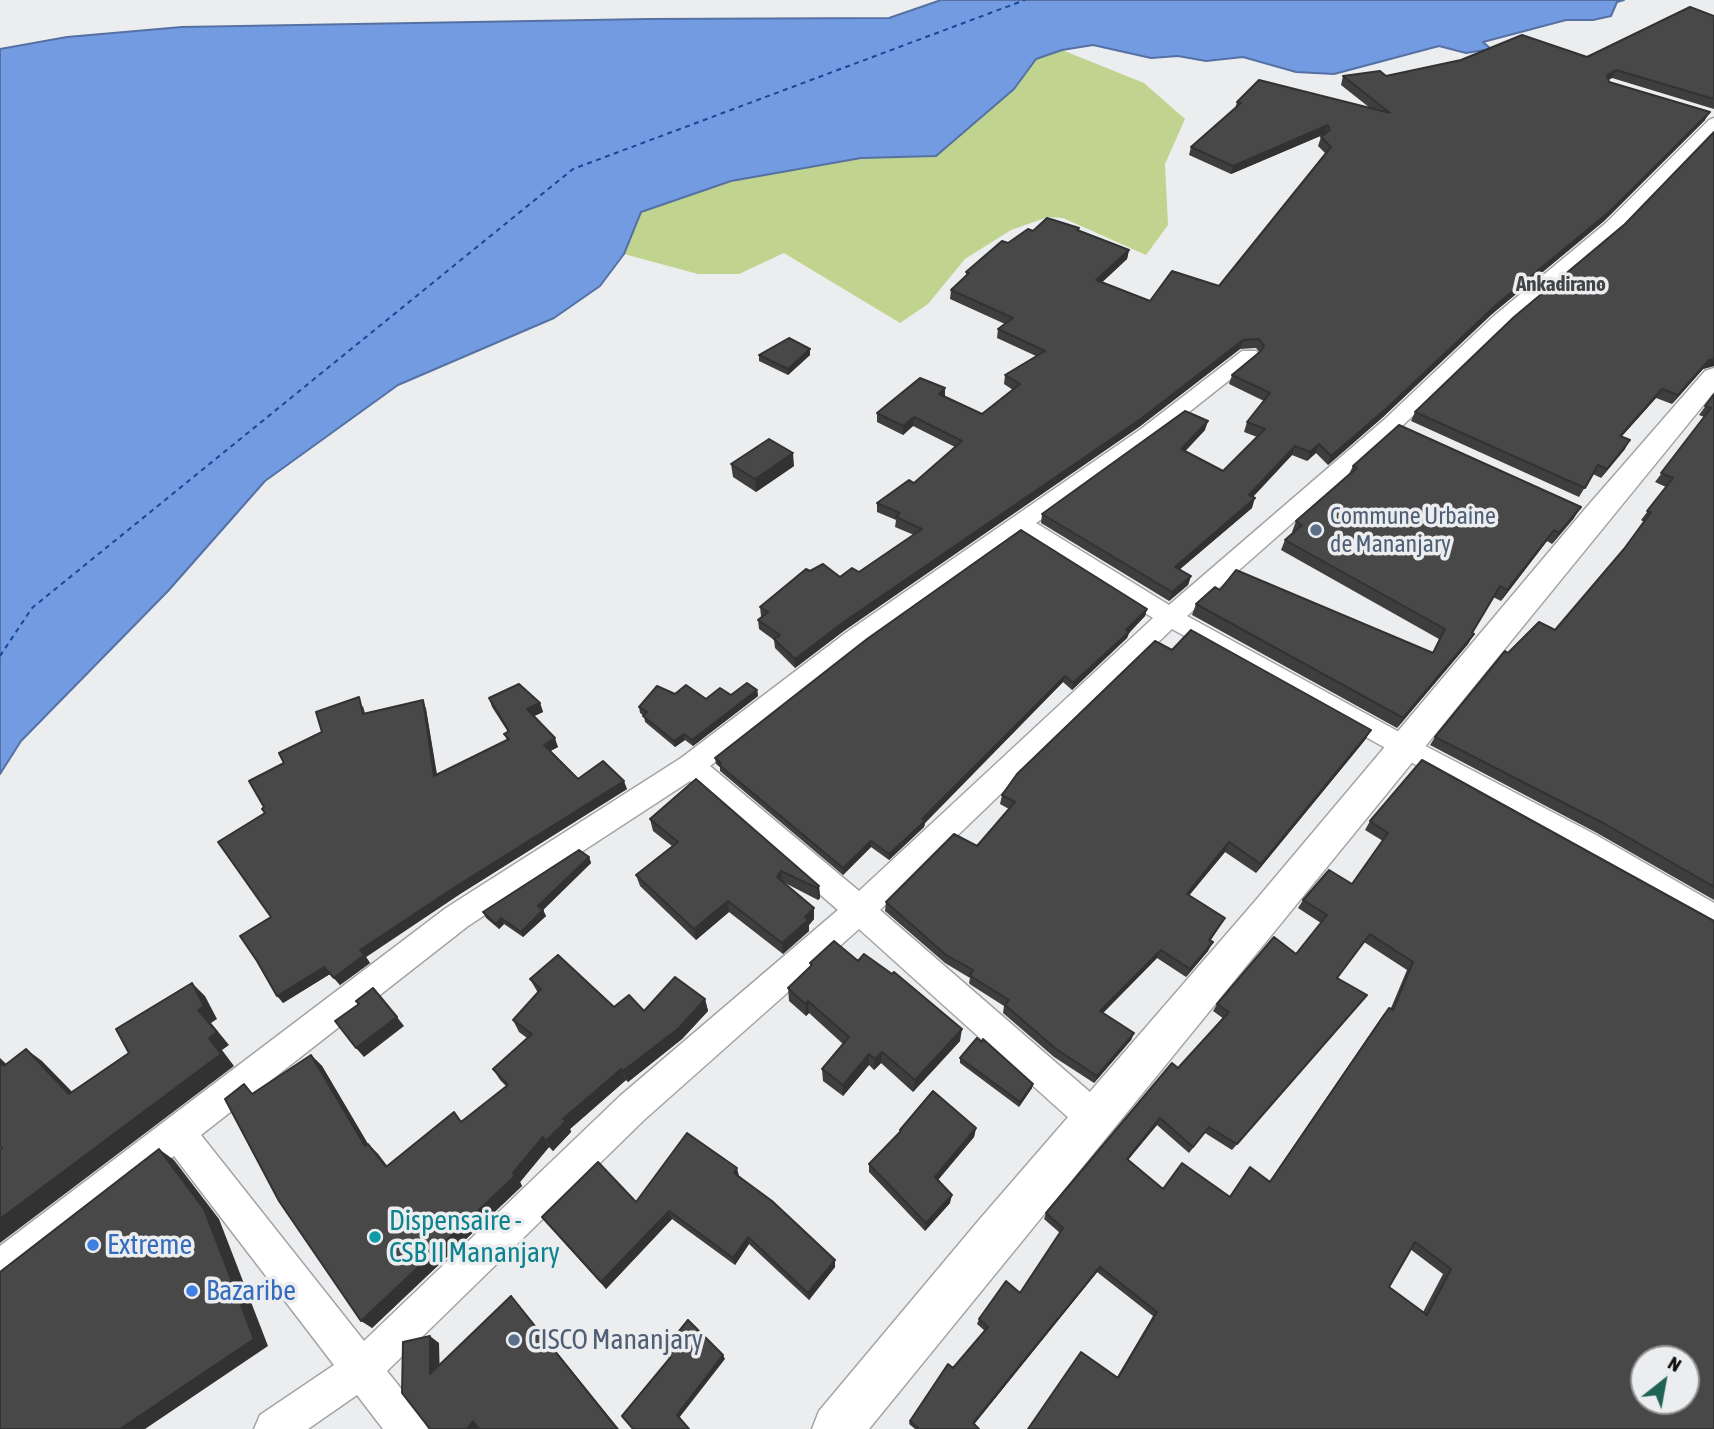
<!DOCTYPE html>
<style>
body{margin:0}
#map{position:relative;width:1714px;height:1429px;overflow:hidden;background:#ecedef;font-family:"Asap Condensed",sans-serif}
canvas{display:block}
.north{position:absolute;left:1630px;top:1345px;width:70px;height:70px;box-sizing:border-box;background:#ecedef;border:2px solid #939495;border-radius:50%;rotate:31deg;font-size:19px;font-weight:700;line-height:28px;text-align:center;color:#0e0e0f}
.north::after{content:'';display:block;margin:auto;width:24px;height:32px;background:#1f6354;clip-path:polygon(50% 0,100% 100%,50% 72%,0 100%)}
</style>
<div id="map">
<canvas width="1714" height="1429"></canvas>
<div class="north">N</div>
</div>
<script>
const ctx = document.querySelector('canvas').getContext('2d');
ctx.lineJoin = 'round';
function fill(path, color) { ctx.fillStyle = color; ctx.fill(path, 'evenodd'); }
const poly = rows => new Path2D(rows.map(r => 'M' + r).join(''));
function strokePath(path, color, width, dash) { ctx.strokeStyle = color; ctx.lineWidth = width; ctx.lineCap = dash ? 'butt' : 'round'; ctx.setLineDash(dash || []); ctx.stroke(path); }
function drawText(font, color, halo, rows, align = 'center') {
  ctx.font = font + ' "Asap Condensed",sans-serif'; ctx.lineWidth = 7; ctx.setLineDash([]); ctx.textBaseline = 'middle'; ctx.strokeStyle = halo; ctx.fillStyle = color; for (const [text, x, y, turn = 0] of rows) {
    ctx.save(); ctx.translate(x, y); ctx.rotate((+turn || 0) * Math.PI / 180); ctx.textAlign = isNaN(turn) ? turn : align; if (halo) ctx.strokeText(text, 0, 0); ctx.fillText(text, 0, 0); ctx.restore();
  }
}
const green = poly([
 [1062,50,1144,83,1185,119,1165,164,1168,225,1146,255,1063,218,1048,217,1011,230,965,259,928,304,900,323,784,253,739,274,698,274,624,254,641,212,731,181,861,158,936,156,1014,89,1036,59]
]);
const water = poly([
 [941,0,1624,0,1617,2,1611,16,1593,20,1566,20,1483,42,1491,49,1466,53,1439,46,1334,74,1296,72,1243,57,1206,61,1178,56,1151,58,1093,45,1062,50,1036,59,1014,89,936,156,861,158,731,181,641,212,624,254,600,286,554,318,398,385,265,481,168,591,21,741,0,774,0,49,67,37,182,27,648,19,889,18,941,0]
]);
const ferry = poly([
 [0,656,32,608,573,169,1025,0]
]);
const minor = poly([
 [1714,118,1714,132,1618,231,1508,324,1399,429,1187,616,1412,739,1596,835,1714,903,1714,931,1172,629,880,910,1106,1106,1111,1118,1106,1130,1094,1135,1082,1130,859,929,644,1120,387,1371,422,1415,428,1429,383,1429,357,1395,308,1429,254,1429,260,1415,334,1365,174,1156,13,1282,0,1287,0,1246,446,908,681,758,847,632,1141,429,1242,351,1256,351,1259,355,1256,359,1155,439,1036,523,1169,605,1385,419,1494,316,1606,223,1709,120,1714,118],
 [1020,534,1153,618,859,891,710,766,865,644,1020,534],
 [690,781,838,910,620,1096,364,1341,201,1135,468,926,690,781]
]);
const tertiary = poly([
 [1714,368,1714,392,869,1429,812,1429,819,1411,979,1220,1256,900,1585,509,1705,371,1714,368]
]);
const wall = poly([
 [1714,16,1714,109,1612,78,1608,80,1609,82,1705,120,1604,221,1492,314,1383,417,1328,465,1316,453,1307,461,1292,455,1253,497,1252,508,1180,569,1191,576,1188,585,1169,601,1041,523,1042,514,1205,430,1185,451,1223,471,1257,437,1244,432,1247,422,1264,401,1229,384,1232,375,1260,353,1256,348,1240,349,1139,427,845,630,795,668,775,648,774,640,759,629,758,620,762,616,761,616,760,607,810,571,840,577,859,572,914,535,895,527,896,520,877,512,877,503,914,483,955,447,913,426,903,435,877,422,877,413,945,397,982,414,1013,390,1004,384,1005,375,1036,356,997,338,998,329,1005,324,950,299,951,290,966,276,966,272,1008,243,1033,231,1079,228,1079,230,1129,250,1127,259,1102,282,1150,301,1219,286,1326,154,1318,146,1321,137,1325,134,1231,174,1189,155,1191,147,1235,109,1237,102,1370,108,1341,85,1343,76,1386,76,1587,57],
 [1714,132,1714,366,1703,369,1672,404,1656,398,1622,436,1625,449,1601,478,1593,474,1579,497,1411,421,1415,412,1625,224],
 [759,355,810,355,788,375,759,361],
 [1714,394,1714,900,1597,833,1430,745,1435,737,1508,653,1555,630,1624,549,1644,522,1641,520,1666,487,1655,482,1704,417,1699,415],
 [731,464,794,466,756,492,733,477],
 [1353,466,1574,518,1552,544,1547,541,1501,601,1493,597,1472,633,1474,634,1468,644,1397,728,1192,615,1196,604,1220,590,1433,653,1439,639,1281,550,1285,540,1293,533,1292,532,1296,521,1349,474],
 [1147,609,1145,616,1129,633,1127,638,1072,690,1063,682,925,823,924,827,889,860,871,847,843,875,720,771,720,767,716,764,715,758],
 [1172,650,1371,730,1365,740,1256,873,1225,852,1189,895,1220,926,1210,941,1208,951,1186,977,1157,958,1103,1013,1134,1033,1131,1040,1094,1083,1054,1057,1003,1013,1004,1006,971,985,969,983,970,978,945,963,885,911,886,902,977,846,1009,809,1000,804,1002,795],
 [757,690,758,696,693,746,685,740,675,747,645,722,644,716,640,713,639,707,675,694,706,699],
 [489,698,540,703,543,712,534,716,558,747,550,751,578,779,627,789,460,894,366,957,370,963,340,985,330,974,283,1003,271,917,264,807,284,763,322,732,363,706,365,713,423,700,426,709,437,774,507,740,504,734,508,732,492,707],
 [696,779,819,886,820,898,818,900,783,882,814,908,814,919,809,925,809,931,783,954,729,912,696,940,640,886,636,875,672,846,653,831,650,819],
 [1370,821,1714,921,1714,1429,1117,1377,1153,1316,1097,1272,974,1424,979,1429,915,1429,909,1424,910,1421,985,1331,977,1324,979,1319,1020,1293,1060,1233,1044,1219,1046,1213,1224,1019,1213,1011,1217,1004,1296,954,1321,923,1298,908,1303,900,1352,884,1383,841,1365,830],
 [1364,942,1407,970,1391,1008,1389,1008,1383,1015,1269,1182,1250,1167,1229,1197,1163,1189,1128,1159,1157,1125,1189,1153,1205,1133,1232,1150,1361,1002,1337,978],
 [1410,1249,1443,1274,1423,1312,1389,1287],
 [589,857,591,863,543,910,546,916,523,937,504,924,499,929,486,918,483,912],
 [858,961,960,1041,913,1092,881,1063,874,1070,869,1065,843,1096,823,1081,822,1069,843,1044,809,1013,806,1016,789,1001,788,988,810,968,810,963],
 [530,979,614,1007,644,1011,705,999,708,1011,682,1039,628,1082,626,1080,570,1129,571,1132,553,1151,549,1147,520,1182,522,1186,372,1328,254,1093,311,1055,322,1066,368,1144,378,1154,387,1166,461,1122,506,1086,500,1080,493,1069,527,1038,519,1032,513,1020,538,993],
 [960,1058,1032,1088,1019,1107,960,1063],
 [976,1128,974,1137,938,1180,950,1203,925,1231,869,1172,869,1164,899,1133,900,1130],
 [739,1176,739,1177,835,1267,809,1300,749,1244,735,1265,672,1219,606,1289,548,1224,542,1217,636,1202]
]);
const shadedWall = poly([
 [1616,70,1612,78,1603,83,1607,75],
 [1710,112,1705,120,1604,221,1492,314,1383,417,1328,465,1331,456],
 [1328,125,1325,134,1231,174,1233,166],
 [1129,250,1127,259,1095,289,1096,280],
 [1243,340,1240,349,1139,427,845,630,795,668,795,659,845,621],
 [810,349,810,355,788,375,788,369],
 [1714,359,1714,366,1703,369,1672,404,1678,395,1709,360],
 [945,388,945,397,939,394],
 [1662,389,1656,398,1614,445,1620,436],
 [914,417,913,426,903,435,903,426],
 [1208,421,1205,430,1179,458,1181,449],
 [1630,440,1625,449,1601,478,1607,469],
 [1319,444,1316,453,1307,461,1310,452],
 [1295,446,1292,455,1246,504,1249,495],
 [793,453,794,466,756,492,755,479],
 [1255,498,1252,508,1172,576,1175,567],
 [1581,507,1574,518,1552,544,1559,533],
 [1554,530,1547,541,1501,601,1507,590],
 [1191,576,1188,585,1169,601,1172,592],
 [1147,609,1145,616,1129,633,1127,638,1072,690,1073,683],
 [1474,634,1468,644,1397,728,1403,718],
 [1065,676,1063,682,925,823,924,827,889,860,889,854],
 [757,690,758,696,693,746,692,740],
 [423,700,426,709,438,784,434,776],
 [540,703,543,712,530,718,527,709],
 [1371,730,1365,740,1256,873,1261,864],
 [684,734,685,740,675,747,674,741],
 [555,738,558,747,547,753,544,745],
 [624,781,627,789,460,894,366,957,370,963,340,985,334,978,360,950,455,887],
 [871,841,871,847,843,875,843,868],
 [1229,842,1225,852,1183,903,1187,894],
 [589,857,591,863,541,912,538,906],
 [781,871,782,882,777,877],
 [819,886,820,898,818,900,817,888],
 [728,901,729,912,696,940,694,929],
 [814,908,814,919,809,925,809,931,783,954,782,943],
 [543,910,546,916,523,937,521,932],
 [501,918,504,924,499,929,496,924],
 [1225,918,1220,926,1205,949,1209,940],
 [1213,942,1208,951,1186,977,1190,969],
 [1161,950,1157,958,1097,1019,1100,1011],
 [324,967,330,974,283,1003,277,996],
 [192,983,205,996,217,1019,211,1023,229,1045,222,1050,234,1066,0,1243,0,1219,209,1038,198,1010],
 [705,999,708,1011,682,1039,628,1082,623,1071],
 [808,1001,809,1013,806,1016,805,1004],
 [397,1017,404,1026,364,1057,356,1048],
 [962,1029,960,1041,913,1092,915,1080],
 [1134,1033,1131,1040,1094,1083,1097,1076],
 [26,1049,42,1061,85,1105,69,1094],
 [882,1052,881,1063,874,1070,875,1059],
 [869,1054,869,1065,843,1096,843,1085],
 [311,1055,322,1066,375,1156,365,1146],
 [0,1058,21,1078,4,1066,0,1063],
 [621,1069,626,1080,570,1129,571,1132,553,1151,546,1141,563,1119],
 [1033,1084,1032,1088,1019,1107,1020,1102],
 [1160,1118,1157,1125,1124,1165,1127,1159],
 [976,1128,974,1137,933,1186,935,1177],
 [543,1137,549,1147,520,1182,522,1186,372,1328,361,1321,513,1173],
 [368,1144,378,1154,395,1176,386,1167],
 [159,1149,174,1160,219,1219,268,1346,145,1429,120,1429],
 [737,1168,739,1176,736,1181,734,1173],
 [952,1195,950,1203,925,1231,926,1223],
 [669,1211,672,1219,606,1289,601,1282],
 [748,1237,749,1244,735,1265,733,1258],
 [835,1260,835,1267,809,1300,808,1293],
 [1100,1267,1097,1272,972,1427,973,1423],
 [511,1296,518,1304,619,1429,617,1429],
 [430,1336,439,1343,440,1380,430,1374],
 [723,1355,725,1359,679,1418,677,1415],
 [473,1421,481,1429,467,1429]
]);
const building = poly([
 [1690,7,1714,16,1714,99,1616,70,1607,75,1609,82,1710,112,1609,212,1496,305,1387,408,1331,456,1319,444,1310,452,1295,446,1249,495,1255,498,1175,567,1191,576,1172,592,1042,514,1185,411,1208,421,1181,449,1223,471,1265,429,1247,422,1270,393,1232,375,1261,351,1264,346,1259,339,1243,340,1142,418,845,621,795,659,774,639,780,635,758,620,768,612,760,607,806,569,810,571,823,564,840,577,852,568,859,572,922,529,896,517,900,513,877,503,909,480,914,483,962,441,914,417,903,426,877,413,920,378,945,388,939,394,982,414,1020,384,1005,375,1045,351,998,329,1013,318,951,290,969,273,966,272,1002,241,1008,243,1028,229,1033,231,1047,218,1079,228,1077,230,1129,250,1096,280,1150,301,1172,271,1219,286,1331,147,1321,137,1330,130,1328,125,1233,166,1191,147,1241,103,1237,102,1259,80,1390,113,1343,76,1380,71,1386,76,1461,60,1522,35,1587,57,1690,7],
 [1714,132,1714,359,1709,360,1678,395,1662,389,1620,436,1630,440,1607,469,1598,465,1585,488,1415,412,1514,317,1625,224,1714,132],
 [789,338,810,349,788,369,759,355,789,338],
 [1714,394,1714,887,1605,824,1435,737,1505,651,1508,653,1539,622,1555,630,1624,549,1651,512,1647,511,1673,478,1661,473,1711,408,1705,406,1714,394],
 [1399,425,1581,507,1559,533,1554,530,1507,590,1500,586,1472,633,1474,634,1403,718,1196,604,1215,587,1220,590,1236,570,1433,653,1445,629,1285,540,1302,525,1296,521,1357,468,1353,466,1399,425],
 [769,439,793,453,755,479,731,464,769,439],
 [1021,530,1147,609,1126,630,1129,632,1073,683,1065,676,922,819,925,821,889,854,871,841,843,868,719,765,721,763,715,758,867,639,1021,530],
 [1191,630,1371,730,1261,864,1229,842,1187,894,1225,918,1209,940,1213,942,1190,969,1161,950,1100,1011,1134,1033,1097,1076,1056,1049,1005,1005,1009,1000,972,977,970,975,973,970,946,955,886,902,954,834,977,846,1015,802,1002,795,1017,774,1155,641,1172,650,1191,630],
 [747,683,757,690,692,740,684,734,674,741,643,716,647,712,639,707,657,686,675,694,686,685,706,699,720,688,731,695,747,683],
 [519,684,540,703,527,709,555,738,544,745,578,779,603,761,624,781,455,887,360,950,364,955,334,978,324,967,277,996,257,961,240,936,271,917,218,842,265,813,262,809,264,807,249,781,284,763,279,753,322,732,316,712,359,697,363,714,423,700,434,776,509,739,504,734,509,731,489,698,519,684],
 [1422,760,1714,921,1714,1429,1028,1429,1081,1352,1118,1378,1157,1312,1100,1267,973,1423,979,1429,919,1429,910,1421,948,1364,953,1368,988,1327,979,1319,1006,1281,1020,1293,1063,1228,1046,1213,1172,1063,1178,1068,1229,1012,1217,1004,1274,937,1296,954,1327,915,1303,900,1329,870,1352,884,1388,833,1370,821,1422,760],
 [1370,934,1413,962,1393,1010,1389,1008,1270,1182,1250,1167,1230,1197,1182,1163,1163,1189,1127,1159,1160,1118,1193,1147,1209,1127,1237,1144,1367,995,1337,978,1370,934],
 [1415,1242,1451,1269,1427,1315,1389,1287,1415,1242],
 [1644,1359,1686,1359,1686,1401,1644,1401,1644,1359],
 [696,779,819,886,817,888,781,871,777,877,814,908,805,917,808,920,782,943,728,901,694,929,636,875,678,842,650,819,696,779],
 [579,850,589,857,538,906,543,910,521,932,501,918,496,924,483,912,579,850],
 [834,941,858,961,864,954,892,974,894,972,962,1029,915,1080,882,1052,875,1059,869,1054,843,1085,822,1069,849,1037,808,1001,805,1004,788,988,812,965,810,963,834,941],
 [558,955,614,1007,629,995,644,1011,675,977,705,999,679,1028,623,1071,621,1069,563,1119,566,1121,546,1141,543,1137,513,1173,515,1176,361,1321,279,1201,225,1099,244,1084,252,1094,311,1055,365,1146,368,1144,386,1167,454,1112,461,1122,508,1085,493,1069,532,1034,513,1020,541,989,530,979,558,955],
 [192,983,204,1006,198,1010,217,1032,209,1038,221,1054,0,1219,0,1150,2,1148,0,1146,0,1063,4,1066,26,1049,69,1094,129,1053,116,1029,192,983],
 [373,988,397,1017,356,1048,335,1021,359,1004,356,1001,373,988],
 [977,1038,982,1042,983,1039,1033,1084,1020,1102,960,1058,977,1038],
 [933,1091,976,1128,935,1177,952,1195,926,1223,869,1164,901,1131,900,1130,933,1091],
 [687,1133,737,1168,734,1173,772,1201,835,1260,808,1293,748,1237,733,1258,669,1211,601,1282,542,1217,598,1162,636,1202,687,1133],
 [159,1149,204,1209,254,1339,120,1429,0,1429,0,1272,159,1149],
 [511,1296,617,1429,479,1429,473,1421,467,1429,430,1429,402,1393,403,1342,430,1336,430,1374,511,1296],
 [688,1320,723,1355,677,1415,689,1429,633,1429,622,1416,670,1358,663,1351,688,1320]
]);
const markers = [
 [1316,530,7,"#5c6f8a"],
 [375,1237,7,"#0f9aa8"],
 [93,1245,7,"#3f7fe0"],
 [192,1291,7,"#3f7fe0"],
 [514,1340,7,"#5c6f8a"]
];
const farNeighbourhoodnames = [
 ["Ankadirano",1561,284]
];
const serviceNames = [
 ["Commune Urbaine",1330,516],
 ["de Mananjary",1330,544]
];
const nearCulturenames = [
 ["Dispensaire -",389,1221],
 ["CSB II Mananjary",389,1253]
];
const nearShopnames = [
 ["Extreme",107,1245],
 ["Bazaribe",206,1291]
];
const nearServicenames = [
 ["CISCO Mananjary",528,1340]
];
fill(green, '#c0d48f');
fill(water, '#739be2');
strokePath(water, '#5571a3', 2);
strokePath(ferry, '#1a4698', 2, [5, 4.5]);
strokePath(minor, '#a3a4a6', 3);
strokePath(tertiary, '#a3a4a6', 3);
fill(minor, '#fff');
fill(tertiary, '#fff');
fill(wall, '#3f3e3f');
fill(shadedWall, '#333233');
fill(building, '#494849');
strokePath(building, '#333233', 2);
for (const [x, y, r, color] of markers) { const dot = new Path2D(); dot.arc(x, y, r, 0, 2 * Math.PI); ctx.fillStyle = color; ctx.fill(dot); strokePath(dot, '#ecedef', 2.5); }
drawText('bold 21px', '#424345', '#ecedef', farNeighbourhoodnames);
drawText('24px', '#4e5e75', '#ecedef', serviceNames, 'left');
drawText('28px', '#0d838f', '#ecedef', nearCulturenames, 'left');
drawText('28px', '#366cbe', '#ecedef', nearShopnames, 'left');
drawText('28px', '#4e5e75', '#ecedef', nearServicenames, 'left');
</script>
